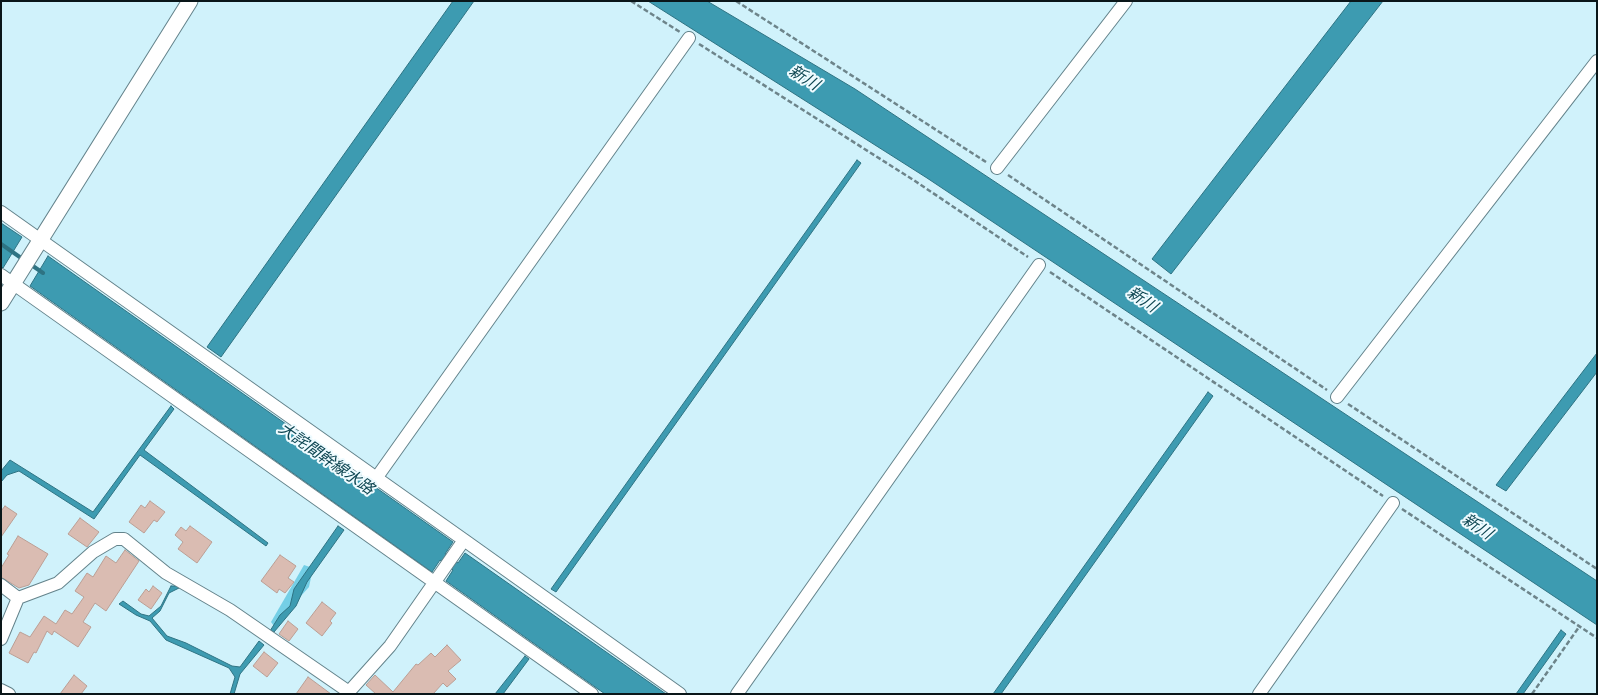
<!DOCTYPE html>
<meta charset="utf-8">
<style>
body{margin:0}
#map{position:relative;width:1598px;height:695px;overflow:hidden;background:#d0f2fb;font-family:"PT Sans",sans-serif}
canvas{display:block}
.frame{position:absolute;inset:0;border:2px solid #0a1619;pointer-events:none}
</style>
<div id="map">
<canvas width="1598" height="695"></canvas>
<div class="frame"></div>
</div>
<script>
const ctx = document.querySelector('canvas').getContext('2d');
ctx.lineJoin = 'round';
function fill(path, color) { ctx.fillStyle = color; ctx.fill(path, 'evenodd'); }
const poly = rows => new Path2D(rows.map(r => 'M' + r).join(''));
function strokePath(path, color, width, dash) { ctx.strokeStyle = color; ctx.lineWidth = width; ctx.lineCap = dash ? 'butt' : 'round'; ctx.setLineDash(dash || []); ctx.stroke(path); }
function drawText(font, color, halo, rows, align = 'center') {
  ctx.font = font + ' "PT Sans","Noto Sans JP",sans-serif'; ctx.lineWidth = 4; ctx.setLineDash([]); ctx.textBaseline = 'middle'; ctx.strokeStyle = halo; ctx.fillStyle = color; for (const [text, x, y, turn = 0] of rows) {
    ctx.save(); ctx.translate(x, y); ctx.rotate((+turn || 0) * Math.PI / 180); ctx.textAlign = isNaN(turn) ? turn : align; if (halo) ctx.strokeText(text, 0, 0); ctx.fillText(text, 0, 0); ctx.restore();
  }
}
const green = poly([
 [304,565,313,568,309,587,274,626,271,622]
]);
const water = poly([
 [453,1,474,1,221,357,207,347,453,1],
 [648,1,707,1,855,89,1597,581,1597,625,927,178,648,1],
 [1351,1,1383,1,1171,274,1152,259,1351,1],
 [857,160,861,163,556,592,551,589,857,160],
 [1,223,22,237,3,268,1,266,1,223],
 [48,256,453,542,445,554,458,563,465,553,666,694,605,694,446,581,453,570,440,560,432,572,30,286,48,256],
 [1597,353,1597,372,1506,491,1496,485,1597,353],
 [1208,392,1213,396,1001,694,993,694,1208,392],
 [171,406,174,409,144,450,268,543,266,546,140,455,94,519,19,471,7,475,1,482,1,471,10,460,93,512,171,406],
 [338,526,344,530,307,582,296,606,274,632,270,631,280,615,290,606,294,589,338,526],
 [171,586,178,586,179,588,169,593,160,611,152,618,167,636,186,643,232,666,240,667,259,641,264,645,240,674,234,694,230,694,235,677,229,668,166,640,150,621,136,615,119,604,123,601,141,614,149,616,161,606,171,586],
 [1561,630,1566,634,1523,694,1516,694,1561,630],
 [525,656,529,659,503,694,495,694,525,656]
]);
const stream = poly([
 [1,244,24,260],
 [30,264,43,273]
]);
const building = poly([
 [150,501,165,512,157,522,154,520,144,533,129,522,141,505,145,508,150,501],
 [5,506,17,514,1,537,1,511,5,506],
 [80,518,99,532,87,547,68,534,80,518],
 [190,526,212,542,197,563,178,549,183,542,175,535,181,527,186,531,190,526],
 [18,536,48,554,29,585,19,588,1,577,1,568,9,555,7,554,18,536],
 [125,550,139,561,106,611,95,603,83,622,91,627,78,647,54,631,52,635,47,631,36,653,34,652,28,663,9,653,20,632,30,637,44,616,56,624,65,610,72,614,84,597,75,591,87,573,93,577,106,556,116,563,125,550],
 [280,555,296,566,288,578,294,582,285,593,279,589,277,593,261,581,280,555],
 [153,586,162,593,151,609,138,600,146,589,149,592,153,586],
 [322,602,336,613,330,621,332,623,322,636,306,623,322,602],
 [288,621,298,629,289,641,279,634,288,621],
 [447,645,461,660,448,671,456,679,447,687,443,683,433,694,376,694,366,685,375,675,393,692,416,664,418,665,431,653,435,657,447,645],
 [264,652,278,663,267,677,253,666,264,652],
 [74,675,87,686,81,694,60,694,74,675],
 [308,677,331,694,296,694,308,677]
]);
const path = poly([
 [631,1,680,32],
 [736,1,986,162],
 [699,44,915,181,1028,257],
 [1008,175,1327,390],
 [1050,272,1383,496],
 [1348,404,1597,569],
 [1402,509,1597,638],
 [1532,694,1579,627]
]);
const minor = poly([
 [997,168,1126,1],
 [1,212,464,540,390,646,347,694],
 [1,275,592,694],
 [1337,397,1597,61],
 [377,477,689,38],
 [464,540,680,694],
 [1,585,18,598],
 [1,639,18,598,58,583,93,552,115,539,124,539,166,573,230,610,349,692],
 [1,690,9,694],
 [737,694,1039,265],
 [1259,694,1393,503]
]);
const tertiary = poly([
 [1,303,190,1]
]);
const waterNames = [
 ["新川",804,78,32],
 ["新川",1142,300,34],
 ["大詫間幹線水路",326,459,35],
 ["新川",1477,527,34]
];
fill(green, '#74cfe6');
fill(water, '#3d9bb1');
strokePath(water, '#2e7383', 1);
strokePath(stream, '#2e7383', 4);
fill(building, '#dabcb2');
strokePath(building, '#bb9e94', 1);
strokePath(minor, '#64838b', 14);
strokePath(tertiary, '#64838b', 17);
strokePath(path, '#6d848a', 2.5, [5, 2.5]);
strokePath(minor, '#fff', 12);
strokePath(tertiary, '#fff', 15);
drawText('italic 16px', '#0e4652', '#eefbff', waterNames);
</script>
